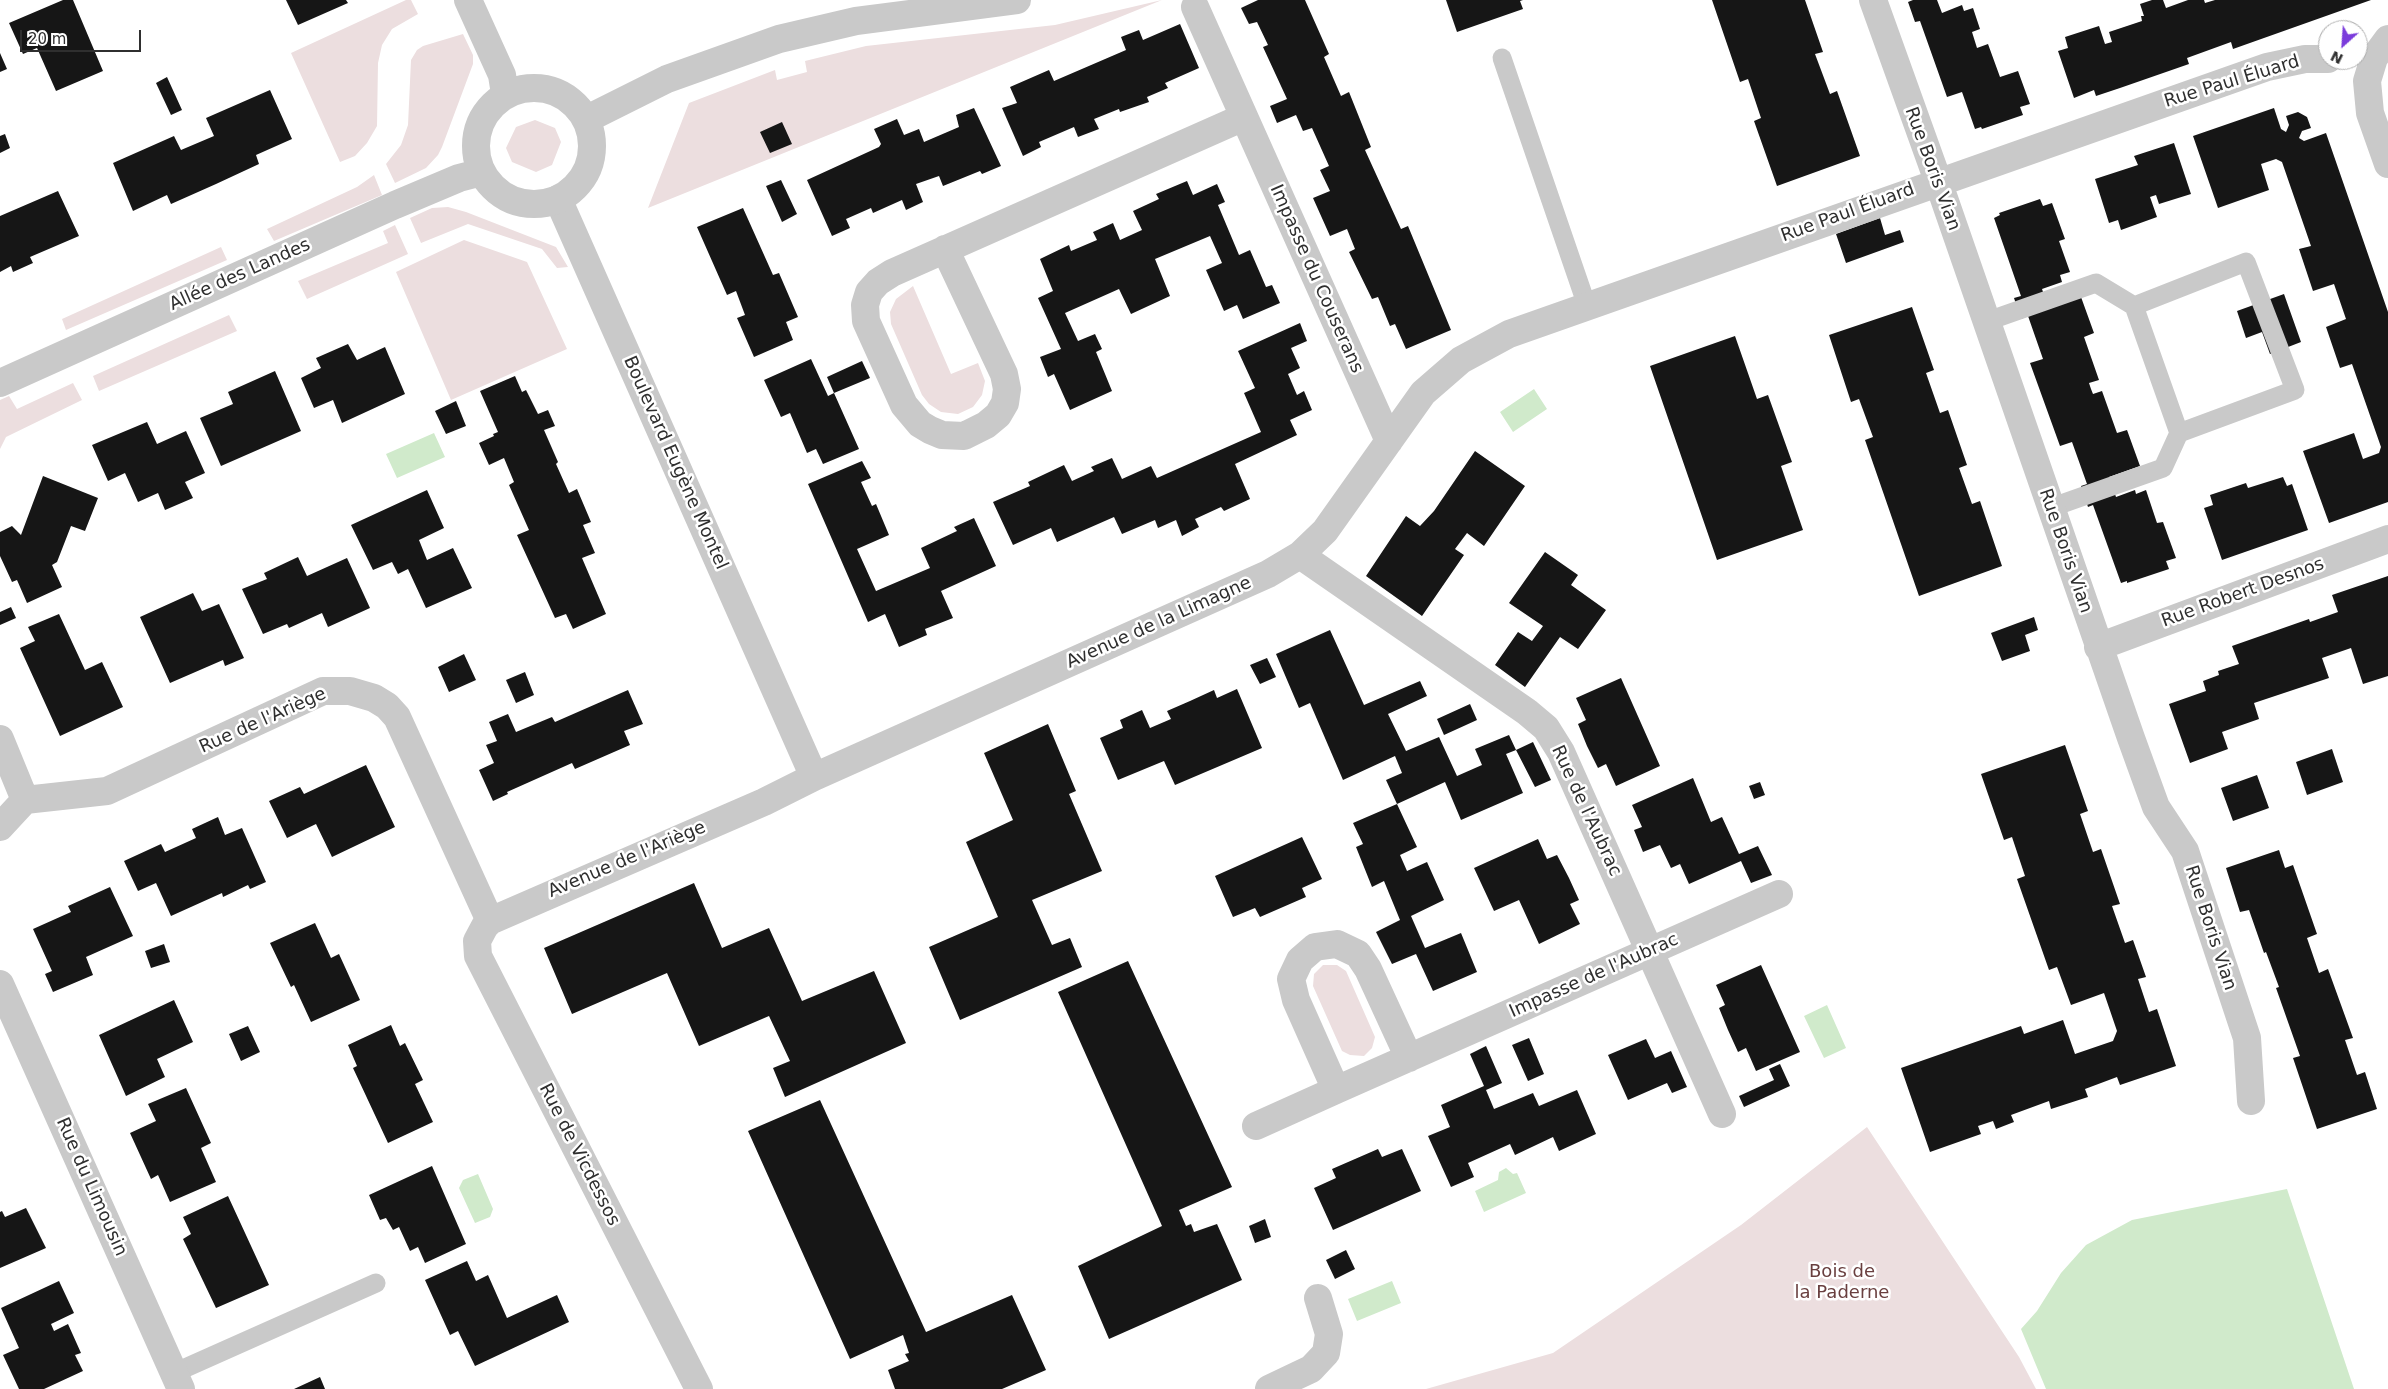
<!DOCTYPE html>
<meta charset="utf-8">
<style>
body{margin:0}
#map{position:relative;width:2388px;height:1389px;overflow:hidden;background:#fff;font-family:"DejaVu Sans",sans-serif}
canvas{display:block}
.north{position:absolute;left:2318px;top:20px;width:50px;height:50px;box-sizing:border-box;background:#fff;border:1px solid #acacac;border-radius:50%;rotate:206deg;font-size:14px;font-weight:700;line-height:20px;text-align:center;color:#2f2f2f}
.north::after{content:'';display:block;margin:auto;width:18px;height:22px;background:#7b3cdb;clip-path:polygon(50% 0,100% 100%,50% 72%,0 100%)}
.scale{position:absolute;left:20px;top:30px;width:121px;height:22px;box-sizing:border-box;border:2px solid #2f2f2f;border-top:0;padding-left:6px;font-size:15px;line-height:18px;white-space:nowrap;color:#2f2f2f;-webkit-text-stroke:4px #fff;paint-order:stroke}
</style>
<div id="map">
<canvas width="2388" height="1389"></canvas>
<div class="north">N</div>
<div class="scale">20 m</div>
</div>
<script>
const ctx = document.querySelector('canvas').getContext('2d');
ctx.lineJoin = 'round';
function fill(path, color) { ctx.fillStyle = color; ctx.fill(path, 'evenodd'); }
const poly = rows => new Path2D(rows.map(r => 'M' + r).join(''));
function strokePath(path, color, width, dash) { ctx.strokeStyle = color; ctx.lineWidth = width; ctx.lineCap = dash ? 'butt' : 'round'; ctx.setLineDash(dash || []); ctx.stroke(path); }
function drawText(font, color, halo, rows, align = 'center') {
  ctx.font = font + ' "DejaVu Sans",sans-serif'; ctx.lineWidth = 5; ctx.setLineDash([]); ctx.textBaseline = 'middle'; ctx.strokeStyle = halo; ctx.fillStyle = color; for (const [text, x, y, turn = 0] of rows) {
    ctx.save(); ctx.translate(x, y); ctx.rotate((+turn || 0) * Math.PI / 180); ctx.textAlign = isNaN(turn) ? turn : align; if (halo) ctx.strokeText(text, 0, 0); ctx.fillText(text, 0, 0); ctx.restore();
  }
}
const green = poly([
 [406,0,411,0,418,14,392,29,382,45,378,63,377,126,367,143,355,156,340,162,291,53],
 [1162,0,648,208,689,103,775,70,777,80,807,72,805,61,866,46,1055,25],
 [463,34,473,55,473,64,442,147,438,155,426,168,395,183,386,164,401,145,408,125,411,60,417,50,423,46],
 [535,120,555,128,561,142,552,165,536,172,512,162,506,148,516,127],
 [374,175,382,195,274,241,267,229,357,187],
 [448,207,466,212,556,247,568,267,557,268,542,249,468,224,421,243,410,218,432,208],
 [395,225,408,254,307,299,298,281,388,243,383,231],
 [464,240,527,262,567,349,451,400,396,272],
 [221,247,227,260,66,330,62,319],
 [913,286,951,374,978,363,985,381,982,395,973,407,958,414,941,412,929,404,922,395,891,324,890,312,896,299],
 [229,315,237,331,99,391,93,376],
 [73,383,82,400,6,437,0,449,0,400,9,396,17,409],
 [1323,965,1337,965,1346,971,1375,1037,1372,1048,1364,1056,1350,1055,1342,1051,1313,986,1314,974],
 [1867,1127,2019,1357,2036,1389,1426,1389,1553,1353,1741,1225]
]);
const water = poly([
 [1534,389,1547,409,1513,432,1500,412],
 [434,433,445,457,397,478,386,454],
 [1827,1005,1846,1048,1824,1058,1804,1016],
 [1506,1168,1513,1174,1517,1173,1526,1193,1484,1212,1475,1191,1498,1180,1499,1172],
 [478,1174,493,1209,490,1217,475,1223,459,1188,463,1180],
 [2287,1189,2354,1389,2046,1389,2021,1329,2037,1311,2061,1273,2086,1245,2132,1220],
 [1392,1281,1401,1303,1357,1321,1348,1299]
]);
const building = poly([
 [63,0,73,0,103,71,56,91,37,48,23,54,9,23],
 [286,0,346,0,348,3,298,25],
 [1258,0,1305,0,1329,54,1324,57,1341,96,1349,92,1371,147,1365,150,1401,229,1408,226,1451,330,1406,349,1395,324,1390,326,1378,297,1372,299,1349,252,1355,249,1347,229,1330,236,1313,198,1330,191,1320,170,1329,166,1312,128,1303,131,1296,115,1277,123,1270,106,1287,99,1263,47,1268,45,1257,22,1249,24,1241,8],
 [1446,0,1523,0,1520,1,1523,9,1457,32],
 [1712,0,1805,0,1823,52,1815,54,1830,94,1837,91,1860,156,1777,186,1754,121,1761,118,1748,79,1740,82],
 [1913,0,1937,0,1942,13,1962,5,1964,11,1973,8,1980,29,1972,32,1977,48,1988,44,2000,77,2018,71,2030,104,2020,107,2023,115,1982,129,1981,127,1975,129,1962,92,1947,97,1920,21,1915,22,1908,2],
 [2152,0,2163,0,2166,8,2188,0,2204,0,2205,3,2215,0,2371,0,2233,49,2231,42,2187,58,2189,64,2120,88,2096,96,2094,90,2074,98,2058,51,2068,48,2065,37,2099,26,2105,44,2112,42,2109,32,2142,21,2141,16,2144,16,2140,4],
 [1180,24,1199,68,1165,83,1168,88,1147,97,1149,102,1120,112,1119,109,1094,119,1099,129,1078,137,1074,127,1039,142,1041,147,1023,156,1002,108,1017,103,1010,87,1049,70,1054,81,1126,50,1121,37,1139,30,1143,40],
 [0,53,7,69,0,72],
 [167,77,182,110,171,115,156,83],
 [270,90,292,139,256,155,259,164,216,184,171,204,167,195,133,211,113,163,174,136,181,150,214,136,206,118],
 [974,108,1001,166,982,174,980,171,943,186,939,176,916,184,923,202,906,210,902,200,873,213,871,208,846,219,850,228,832,236,807,180,879,147,881,144,874,129,897,119,904,135,919,129,924,142,959,127,956,115],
 [2274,108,2281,129,2286,132,2289,125,2286,116,2298,112,2307,117,2311,128,2302,131,2299,138,2304,141,2326,133,2388,312,2388,502,2329,523,2303,451,2354,433,2363,459,2379,453,2381,447,2352,364,2340,368,2326,327,2346,319,2334,284,2313,291,2299,249,2311,246,2282,162,2276,159,2261,164,2269,190,2218,208,2193,136],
 [782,122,792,144,770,153,760,132],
 [5,134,10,148,0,153,0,136],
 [2174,143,2191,194,2159,204,2156,195,2150,197,2157,217,2121,230,2118,220,2109,223,2095,179,2138,165,2134,156],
 [781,180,797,214,782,222,766,186],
 [1187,181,1193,195,1217,184,1225,202,1218,205,1239,255,1250,250,1266,287,1272,285,1280,303,1243,319,1237,305,1224,311,1206,270,1222,263,1210,236,1155,259,1170,296,1131,314,1119,289,1065,313,1078,341,1095,334,1102,349,1096,352,1112,391,1070,410,1054,374,1048,377,1040,357,1061,349,1038,298,1053,291,1040,259,1069,245,1071,251,1097,240,1093,232,1113,223,1120,240,1142,230,1133,211,1159,199,1156,194],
 [58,191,79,236,30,257,33,263,13,272,11,266,0,272,0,216],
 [2040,199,2043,206,2052,203,2065,239,2059,241,2070,272,2060,275,2062,282,2042,289,2049,309,2081,297,2094,333,2084,337,2099,380,2089,383,2091,389,2093,394,2102,391,2117,433,2127,430,2140,466,2109,477,2116,497,2135,490,2136,494,2146,490,2157,523,2163,522,2176,558,2166,561,2169,569,2127,583,2127,581,2121,583,2093,505,2088,507,2081,486,2087,484,2072,442,2060,446,2030,363,2043,359,2028,316,2021,319,2014,298,2021,296,1994,218,2000,215,1999,213],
 [743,208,773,275,779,273,798,317,786,322,793,340,754,357,737,318,745,315,736,291,727,295,697,227],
 [1880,218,1885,235,1900,230,1904,242,1846,263,1836,234],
 [2284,294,2301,342,2270,354,2262,332,2246,338,2237,311],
 [1912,307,1934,370,1926,373,1940,413,1948,410,1967,465,1959,468,1972,504,1980,501,2002,566,1919,596,1865,440,1873,437,1859,399,1851,402,1829,335],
 [1300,323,1307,341,1291,348,1300,368,1288,374,1297,395,1304,391,1312,410,1290,420,1297,435,1235,464,1250,499,1224,511,1221,507,1195,519,1199,527,1182,536,1176,520,1158,528,1155,520,1122,534,1114,517,1057,542,1051,528,1013,545,993,502,1030,486,1028,482,1064,465,1072,481,1094,471,1091,467,1112,458,1122,479,1151,466,1157,478,1261,432,1244,393,1255,388,1238,351],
 [1735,336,1757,399,1768,395,1792,462,1781,466,1803,530,1717,560,1650,366],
 [348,344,357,360,385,347,405,394,342,423,333,400,314,408,301,378,321,368,316,358],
 [811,359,828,396,834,393,859,449,823,464,816,449,807,453,790,413,781,417,764,380],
 [862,361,870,378,834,393,827,377],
 [275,371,301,431,221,466,200,418,233,404,228,392],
 [515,376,522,392,526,390,538,414,548,410,555,426,544,430,558,462,556,464,569,493,577,489,591,522,583,525,595,553,582,558,606,614,573,629,566,614,555,618,517,535,529,530,509,485,514,482,504,458,489,465,479,443,494,436,493,434,498,432,480,391],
 [456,401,466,426,446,434,435,411],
 [147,422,157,444,186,431,205,473,185,482,193,498,165,510,158,493,138,502,125,473,108,481,92,445],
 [1475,451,1525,486,1484,546,1467,533,1455,549,1464,555,1422,616,1366,576,1406,516,1420,526,1434,511],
 [862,461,871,478,861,482,872,506,876,504,889,535,857,549,876,591,930,568,921,548,957,531,954,527,974,518,996,566,941,591,953,618,925,629,927,635,899,647,885,614,868,622,808,484],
 [43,476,98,498,85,531,71,526,57,562,52,565,62,587,27,603,17,580,12,582,0,556,0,532,12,526,21,535],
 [2283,477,2287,486,2292,484,2308,530,2222,560,2204,508,2213,505,2210,495,2246,483,2248,488],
 [427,490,444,528,419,540,427,560,453,548,472,588,426,608,408,569,398,574,392,562,373,570,351,525],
 [1545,552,1578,575,1571,585,1606,610,1578,649,1560,637,1525,687,1495,665,1518,632,1532,641,1543,626,1509,603],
 [298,557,307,576,347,558,370,608,328,627,322,613,289,628,287,624,263,634,242,589,267,579,264,573],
 [2388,576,2388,676,2363,684,2351,648,2322,658,2329,678,2254,703,2259,719,2222,732,2228,749,2190,763,2169,704,2206,691,2203,681,2219,675,2218,671,2239,664,2232,646,2309,619,2310,622,2338,612,2332,595],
 [193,593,202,611,219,604,244,658,225,666,223,660,170,683,140,617],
 [11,607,16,618,0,625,0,612],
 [59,614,85,670,102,662,123,707,60,736,20,648,35,641,28,627],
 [2034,617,2038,630,2025,635,2030,651,2002,661,1991,633],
 [1330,630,1364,705,1420,681,1427,696,1388,714,1406,751,1439,737,1457,776,1482,765,1475,749,1509,735,1516,750,1506,754,1523,793,1461,820,1445,782,1397,804,1417,847,1400,855,1407,871,1427,862,1444,900,1411,916,1425,948,1461,933,1477,972,1433,991,1416,954,1392,964,1376,932,1400,920,1384,881,1372,887,1356,847,1363,844,1353,823,1397,804,1386,780,1402,773,1395,756,1343,780,1310,703,1299,708,1276,654],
 [464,654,476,680,449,692,438,667],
 [1267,658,1276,677,1260,684,1250,665],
 [525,672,534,695,516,703,506,680],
 [1621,678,1660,766,1616,786,1606,764,1598,768,1587,746,1578,724,1586,720,1576,698],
 [1237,689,1262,748,1175,785,1164,761,1118,780,1100,738,1123,728,1120,720,1142,710,1150,728,1171,719,1167,711,1190,701,1214,690,1217,698],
 [628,690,643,724,624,731,630,745,575,769,572,763,507,792,508,794,493,801,479,770,494,763,486,745,497,741,489,722,508,714,516,732,552,717,555,722],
 [1470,704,1477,720,1444,735,1437,719],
 [1048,724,1076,791,1069,794,1102,871,1032,900,1052,945,1070,938,1082,967,960,1020,929,947,998,917,966,842,1013,820,984,753],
 [1533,742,1551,780,1535,787,1516,750],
 [2065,745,2088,811,2080,814,2093,852,2101,849,2120,904,2112,906,2125,943,2133,940,2146,977,2138,979,2149,1012,2157,1009,2176,1066,2120,1085,2117,1077,2085,1089,2088,1097,2051,1109,2049,1101,2011,1115,2014,1122,1996,1129,1993,1121,1978,1126,1981,1134,1930,1152,1901,1068,2021,1026,2024,1034,2063,1020,2075,1054,2113,1041,2117,1031,2104,993,2071,1005,2057,967,2049,970,2017,879,2025,876,2012,837,2004,840,1981,774],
 [2332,749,2343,782,2307,795,2296,762],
 [366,765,395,827,332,857,316,824,287,838,269,801,300,787,304,794],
 [2257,775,2269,808,2233,821,2221,788],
 [1693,778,1711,822,1722,817,1739,854,1758,846,1772,875,1751,883,1741,861,1689,884,1680,864,1671,868,1660,845,1643,852,1634,830,1642,827,1632,805],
 [1760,782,1765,795,1754,799,1749,786],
 [218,817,225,835,242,828,266,882,250,889,248,885,223,897,222,893,171,916,156,883,138,891,124,861,161,844,165,852,196,838,192,829],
 [1302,837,1322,879,1302,888,1306,897,1260,917,1255,908,1233,917,1215,876],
 [1538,839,1547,859,1557,855,1569,878,1579,900,1570,904,1580,924,1539,944,1519,900,1494,911,1474,868],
 [2279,850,2285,868,2293,865,2317,934,2307,938,2319,973,2328,969,2353,1038,2345,1040,2357,1075,2365,1072,2377,1109,2317,1129,2293,1058,2300,1056,2276,988,2279,987,2266,952,2264,953,2249,910,2240,912,2226,868],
 [694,883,722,948,769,928,802,1001,874,971,906,1043,785,1097,773,1068,790,1061,769,1016,699,1046,667,973,572,1014,544,948],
 [110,887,133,936,86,957,93,975,53,992,45,974,52,971,33,929,71,912,68,906],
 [315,923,331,958,339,954,360,1000,311,1022,294,985,291,987,270,943],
 [164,944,170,962,151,968,145,951],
 [1128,961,1232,1187,1179,1210,1186,1226,1191,1224,1194,1232,1217,1224,1242,1280,1109,1339,1078,1266,1162,1226,1058,992],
 [1761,965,1800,1052,1756,1071,1746,1048,1738,1052,1728,1030,1719,1008,1725,1005,1716,985],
 [174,1000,193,1042,157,1059,165,1077,126,1096,99,1035],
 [391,1025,400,1046,405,1043,423,1080,415,1084,433,1122,388,1143,353,1068,357,1066,348,1045],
 [248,1026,260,1052,241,1061,229,1034],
 [1529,1038,1544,1074,1528,1081,1512,1045],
 [1646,1039,1655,1058,1671,1051,1687,1087,1672,1093,1667,1083,1628,1100,1608,1055],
 [1486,1046,1502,1083,1486,1090,1494,1109,1533,1093,1539,1106,1577,1090,1596,1134,1559,1151,1553,1137,1515,1155,1510,1144,1468,1163,1474,1177,1451,1187,1428,1136,1450,1127,1441,1105,1484,1086,1470,1054],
 [1780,1064,1790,1086,1744,1107,1739,1096,1774,1080,1769,1069],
 [186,1088,211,1143,201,1148,216,1182,170,1202,158,1175,151,1179,130,1133,156,1121,148,1104],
 [820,1100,926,1332,1012,1295,1046,1370,1002,1389,895,1389,888,1370,909,1361,905,1354,909,1353,903,1335,850,1359,748,1131],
 [1378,1149,1382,1157,1402,1149,1421,1191,1333,1230,1314,1188,1336,1178,1332,1169],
 [432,1166,466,1244,425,1263,418,1247,410,1251,399,1227,393,1230,386,1218,380,1220,369,1195],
 [228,1196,269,1285,216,1308,183,1239,191,1234,183,1217],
 [26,1208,46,1248,0,1268,0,1212,2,1211,5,1217],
 [1265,1219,1271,1237,1255,1243,1249,1226],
 [1346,1250,1355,1269,1335,1279,1326,1260],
 [467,1261,476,1281,488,1275,507,1318,557,1295,569,1322,475,1366,458,1331,450,1335,425,1280],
 [59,1281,74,1313,51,1324,54,1331,68,1324,81,1353,75,1355,83,1371,44,1389,19,1389,3,1355,19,1348,1,1308],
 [320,1377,325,1389,294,1389]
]);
const service = poly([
 [1502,58,1587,306],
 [2134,306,2179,433],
 [1985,322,2096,283,2134,306,2246,262,2295,390,2179,433,2163,468,2050,508],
 [174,1373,376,1283]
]);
const minor = poly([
 [1873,0,1938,181,2131,738,2156,807,2185,851,2247,1038,2251,1101],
 [1195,7,1389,441],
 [2388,39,2374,58,2367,81,2370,113,2388,164],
 [558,199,814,777],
 [945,249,1004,374,1007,389,1005,403,998,415,986,425,964,436,942,435,930,430,920,424,904,405,866,321,865,305,869,292,878,282,892,273,1244,117],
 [1300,555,1527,712,1546,728,1561,752,1722,1114],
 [2098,647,2388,539],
 [0,739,25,800,0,827],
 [25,800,107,791,323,691,350,691,374,698,387,706,397,717,490,921],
 [0,984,181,1389],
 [1409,1058,1368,969,1358,954,1337,944,1315,947,1300,960,1291,979,1296,1000,1336,1090,1779,894],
 [1256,1126,1336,1090],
 [699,1389,478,956,477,941,485,926,490,921,764,802,814,777,1268,574,1300,555,1325,531,1423,393,1461,360,1509,334,2267,67,2305,59,2328,59],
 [1269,1389,1311,1369,1326,1353,1329,1334,1318,1298]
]);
const tertiary = poly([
 [468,0,502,75,505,94],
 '476 146a58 58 0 1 1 116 0a58 58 0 1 1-116 0Z',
 [587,119,667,79,779,39,856,21,1017,0],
 [0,383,395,205,459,178,482,172]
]);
const streetNames = [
 ["Rue Paul Éluard",2232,82,-17],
 ["Rue Boris Vian",1932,169,70],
 ["Rue Paul Éluard",1848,213,-20],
 ["Allée des Landes",240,275,-24],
 ["Impasse du Couserans",1316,279,66],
 ["Boulevard Eugène Montel",675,463,66],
 ["Rue Boris Vian",2065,551,71],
 ["Rue Robert Desnos",2243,593,-20],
 ["Avenue de la Limagne",1159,623,-24],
 ["Rue de l'Ariège",263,721,-24],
 ["Rue de l'Aubrac",1586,811,65],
 ["Avenue de l'Ariège",627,860,-23],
 ["Rue Boris Vian",2210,928,72],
 ["Impasse de l'Aubrac",1594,976,-24],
 ["Rue de Vicdessos",579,1155,63],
 ["Rue du Limousin",91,1187,66]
];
const parkNames = [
 ["Bois de",1842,1272],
 ["la Paderne",1842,1293]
];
fill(green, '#ecdedf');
fill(water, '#d0eacb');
fill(building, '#161616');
strokePath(service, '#c9c9c9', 19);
strokePath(minor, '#c9c9c9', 28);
strokePath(tertiary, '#c9c9c9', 28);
drawText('18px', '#2f2f2f', '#fff', streetNames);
drawText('18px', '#693f3f', '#fff', parkNames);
</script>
